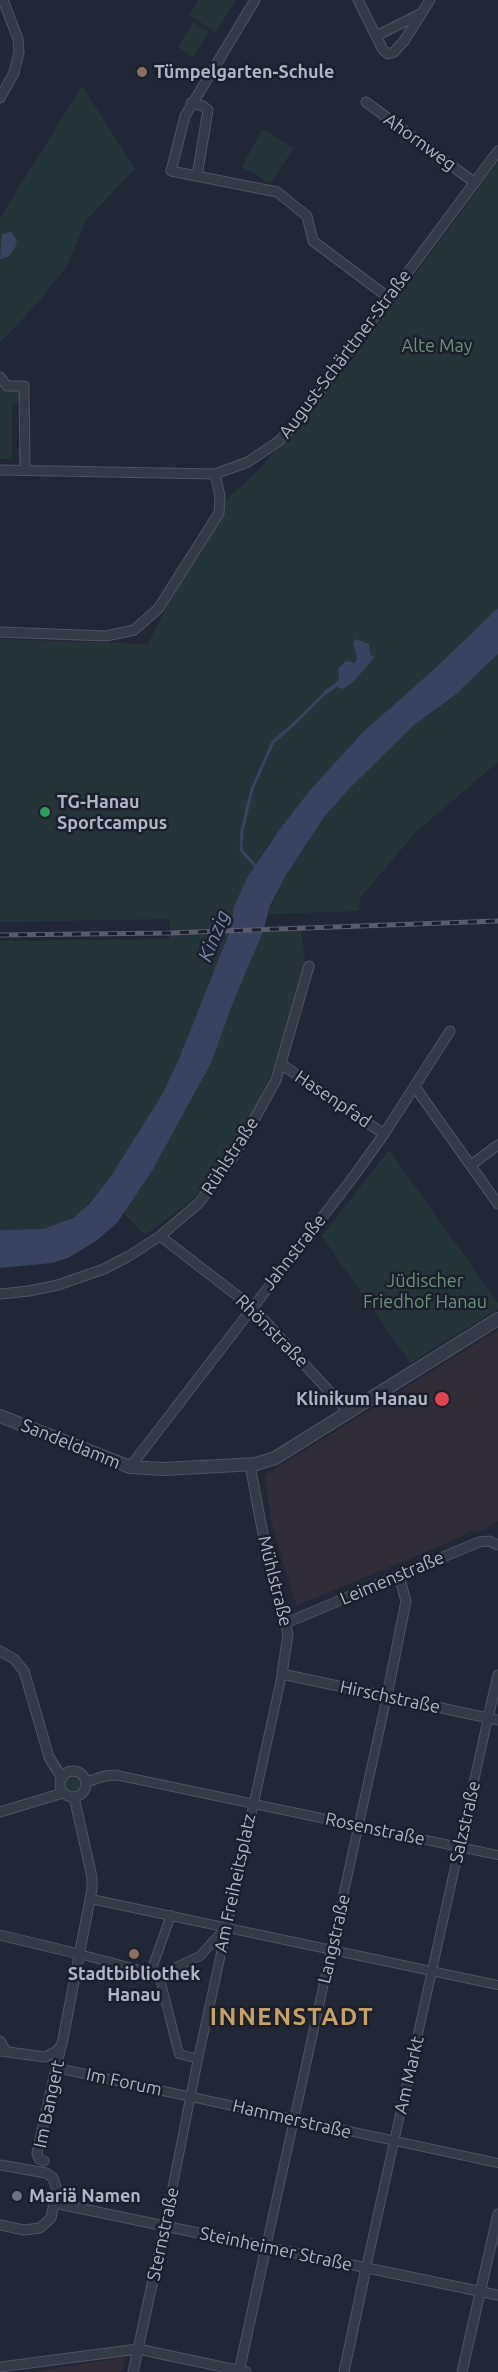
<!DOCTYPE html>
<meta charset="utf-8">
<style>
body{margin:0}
canvas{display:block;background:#222736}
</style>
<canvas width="498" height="2372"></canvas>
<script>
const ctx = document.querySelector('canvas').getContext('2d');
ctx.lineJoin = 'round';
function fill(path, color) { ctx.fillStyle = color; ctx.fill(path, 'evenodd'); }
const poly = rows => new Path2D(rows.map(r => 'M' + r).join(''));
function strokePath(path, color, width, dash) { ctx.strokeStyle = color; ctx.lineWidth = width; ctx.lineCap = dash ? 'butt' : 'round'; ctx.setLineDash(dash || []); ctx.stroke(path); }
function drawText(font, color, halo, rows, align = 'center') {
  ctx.font = font + ' Ubuntu,sans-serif'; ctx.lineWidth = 5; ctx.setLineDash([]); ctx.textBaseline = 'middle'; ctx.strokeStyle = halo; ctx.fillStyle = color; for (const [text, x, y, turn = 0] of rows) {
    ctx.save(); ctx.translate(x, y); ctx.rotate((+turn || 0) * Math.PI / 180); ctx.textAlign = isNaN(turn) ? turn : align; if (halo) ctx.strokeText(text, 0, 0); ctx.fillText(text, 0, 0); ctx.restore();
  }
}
const medical = poly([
 [498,1330,498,1521,484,1530,474,1532,472,1529,459,1538,296,1606,270,1516,265,1475],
 [125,2357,122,2372,32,2372]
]);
const green = poly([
 [198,0,236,0,216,32,189,15],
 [193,22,209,32,193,57,178,47],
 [82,86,135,169,87,219,66,267,41,299,0,343,0,218],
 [262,129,294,148,270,183,242,167],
 [498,162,498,608,431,672,364,731,310,790,264,851,248,876,234,906,229,933,181,1054,163,1093,109,1179,80,1213,56,1225,43,1229,0,1230,0,941,169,939,170,919,0,922,0,639,148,644,215,510,260,469,355,356],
 [0,388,2,390,19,391,19,403,12,403,12,459,0,459],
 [498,654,498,762,416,832,360,898,359,911,268,914,286,875,325,816,349,789,413,726,455,695],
 [301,930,306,968,272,1071,250,1121,222,1167,200,1194,145,1235,124,1213,152,1171,211,1063,234,1000,263,932],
 [389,1150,498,1303,498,1309,410,1363,322,1236],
 '65 1784a8 8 0 1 1 16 0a8 8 0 1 1-16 0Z'
]);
const water = poly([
 [12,232,17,241,15,248,8,257,0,259,2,234],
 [498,608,498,654,455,695,413,726,349,789,325,816,286,875,270,906,263,932,234,1000,211,1063,152,1171,117,1223,96,1241,68,1258,52,1263,0,1268,0,1230,43,1229,73,1218,89,1204,109,1179,163,1093,181,1054,229,933,234,906,248,876,280,829,310,790,364,731,431,672],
 [356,639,369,644,370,655,375,657,352,683,343,689,337,687,326,695,323,692,339,680,338,669,346,661,355,663,357,659,353,642]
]);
const stream = poly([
 [257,868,241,850,242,831,252,789,273,742,295,723,324,694]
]);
const pedestrian = poly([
 [116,1775,498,1855],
 [91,1899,498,1985],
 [79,1954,159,1975,200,1956,225,1928],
 [150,1974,171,1915],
 [159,1975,179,2054,198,2059],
 [57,2068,498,2163],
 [165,2225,198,2059,282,1674],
 [266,2247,387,1696],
 [366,2268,488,1718]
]);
const minor = poly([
 [255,0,185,116,171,171,277,192,307,216,313,241,389,298],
 [358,0,383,50,388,54,394,52,404,41,430,0],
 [376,36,422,13],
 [0,98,14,73,19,52,18,39,3,0],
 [366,102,475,183],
 [191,103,203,106,208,110,197,176],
 [0,377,7,386,24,386,25,470],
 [0,470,215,474,248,462,279,441,295,424,498,151],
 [0,632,106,636,134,630,158,609,219,513,220,496,215,474],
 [281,1064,384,1134],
 [415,1087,498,1204],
 [471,1165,498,1145],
 [160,1236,252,1307,348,1412],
 [0,1294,29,1291,58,1285,104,1269,129,1256,160,1236,199,1203,234,1156,276,1080,309,966],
 [250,1465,263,1534,288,1634,282,1674,498,1720],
 [130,1467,354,1176,384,1134,450,1031],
 [286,1623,479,1542,489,1541,498,1545],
 [0,1651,14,1659,24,1671,49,1757,62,1778],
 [387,1696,406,1601,399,1576],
 [488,1718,498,1675],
 '60 1784a13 13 0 1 1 26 0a13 13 0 1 1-26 0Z',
 [86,1782,105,1776,116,1775],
 [0,1812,63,1793],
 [0,1935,79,1954],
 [0,2041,6,2052],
 [0,2051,45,2057,57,2051,62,2044,92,1889,92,1877,74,1797],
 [44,2161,39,2159,37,2153,61,2046],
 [0,2165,46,2173,53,2178,57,2190,51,2218,40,2228,24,2230,0,2225],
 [54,2203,498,2295],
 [0,2367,138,2349,246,2372],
 [133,2372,165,2225],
 [239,2372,266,2247],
 [344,2372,366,2268],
 [462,2372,498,2214]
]);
const tertiary = poly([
 [0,1416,130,1467,164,1469,256,1464,275,1458,498,1319]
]);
const rail = poly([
 [0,935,169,933,498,921]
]);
const markers = [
 [142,72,6,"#8d6e63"],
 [45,812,6,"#2e9e5b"],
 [442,1399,8,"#e0444e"],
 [134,1954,6,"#8d6e63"],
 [17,2196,6,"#6b7280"]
];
const poiNames = [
 ["Tümpelgarten-Schule",154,72],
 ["TG-Hanau",57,802],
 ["Sportcampus",57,823],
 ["Klinikum Hanau",428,1399,"right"],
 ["Stadtbibliothek",134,1974,"center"],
 ["Hanau",134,1995,"center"],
 ["Mariä Namen",29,2196]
];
const streetNames = [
 ["Ahornweg",420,142,36],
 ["August-Schärttner-Straße",345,354,-53],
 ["Hasenpfad",333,1099,34],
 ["Rühlstraße",230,1156,-57],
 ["Jahnstraße",294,1252,-52],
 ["Rhönstraße",272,1331,45],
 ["Sandeldamm",71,1444,22],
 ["Leimenstraße",392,1578,-23],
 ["Mühlstraße",275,1581,76],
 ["Hirschstraße",390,1697,12],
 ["Salzstraße",465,1822,-77],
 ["Rosenstraße",375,1829,12],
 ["Am Freiheitsplatz",235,1883,-78],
 ["Langstraße",334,1939,-77],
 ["Am Markt",409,2075,-77],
 ["Im Forum",124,2082,12],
 ["Im Bangert",49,2104,-78],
 ["Hammerstraße",292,2119,13],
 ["Sternstraße",163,2234,-78],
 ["Steinheimer Straße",276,2249,12]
];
const parkNames = [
 ["Alte May",437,346],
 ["Jüdischer",425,1281],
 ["Friedhof Hanau",425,1302]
];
const waterNames = [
 ["Kinzig",214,936,-68]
];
const districtNames = [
 ["INNENSTADT",292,2017]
];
fill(medical, '#302d38');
fill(green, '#253438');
fill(water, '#39425e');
strokePath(stream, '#39425e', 3);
strokePath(pedestrian, '#505461', 10);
strokePath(minor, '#505461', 11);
strokePath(tertiary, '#505461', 14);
strokePath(pedestrian, '#353a47', 8);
strokePath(minor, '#353a47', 9);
strokePath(tertiary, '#353a47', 12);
strokePath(rail, '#585d6d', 5);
strokePath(rail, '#1b1f2b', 3, [9]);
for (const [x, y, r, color] of markers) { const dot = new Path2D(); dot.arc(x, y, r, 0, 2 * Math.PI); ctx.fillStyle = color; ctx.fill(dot); strokePath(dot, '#1b1f2b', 2); }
drawText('bold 18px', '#b0b4c3', '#1b1f2b', poiNames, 'left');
drawText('18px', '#b0b4c3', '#1b1f2b', streetNames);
drawText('18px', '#699279', '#1b1f2b', parkNames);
drawText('italic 20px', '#7a86aa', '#1b1f2b', waterNames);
ctx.letterSpacing = '1.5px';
drawText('bold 24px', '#caa164', '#1b1f2b', districtNames);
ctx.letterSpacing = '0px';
</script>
